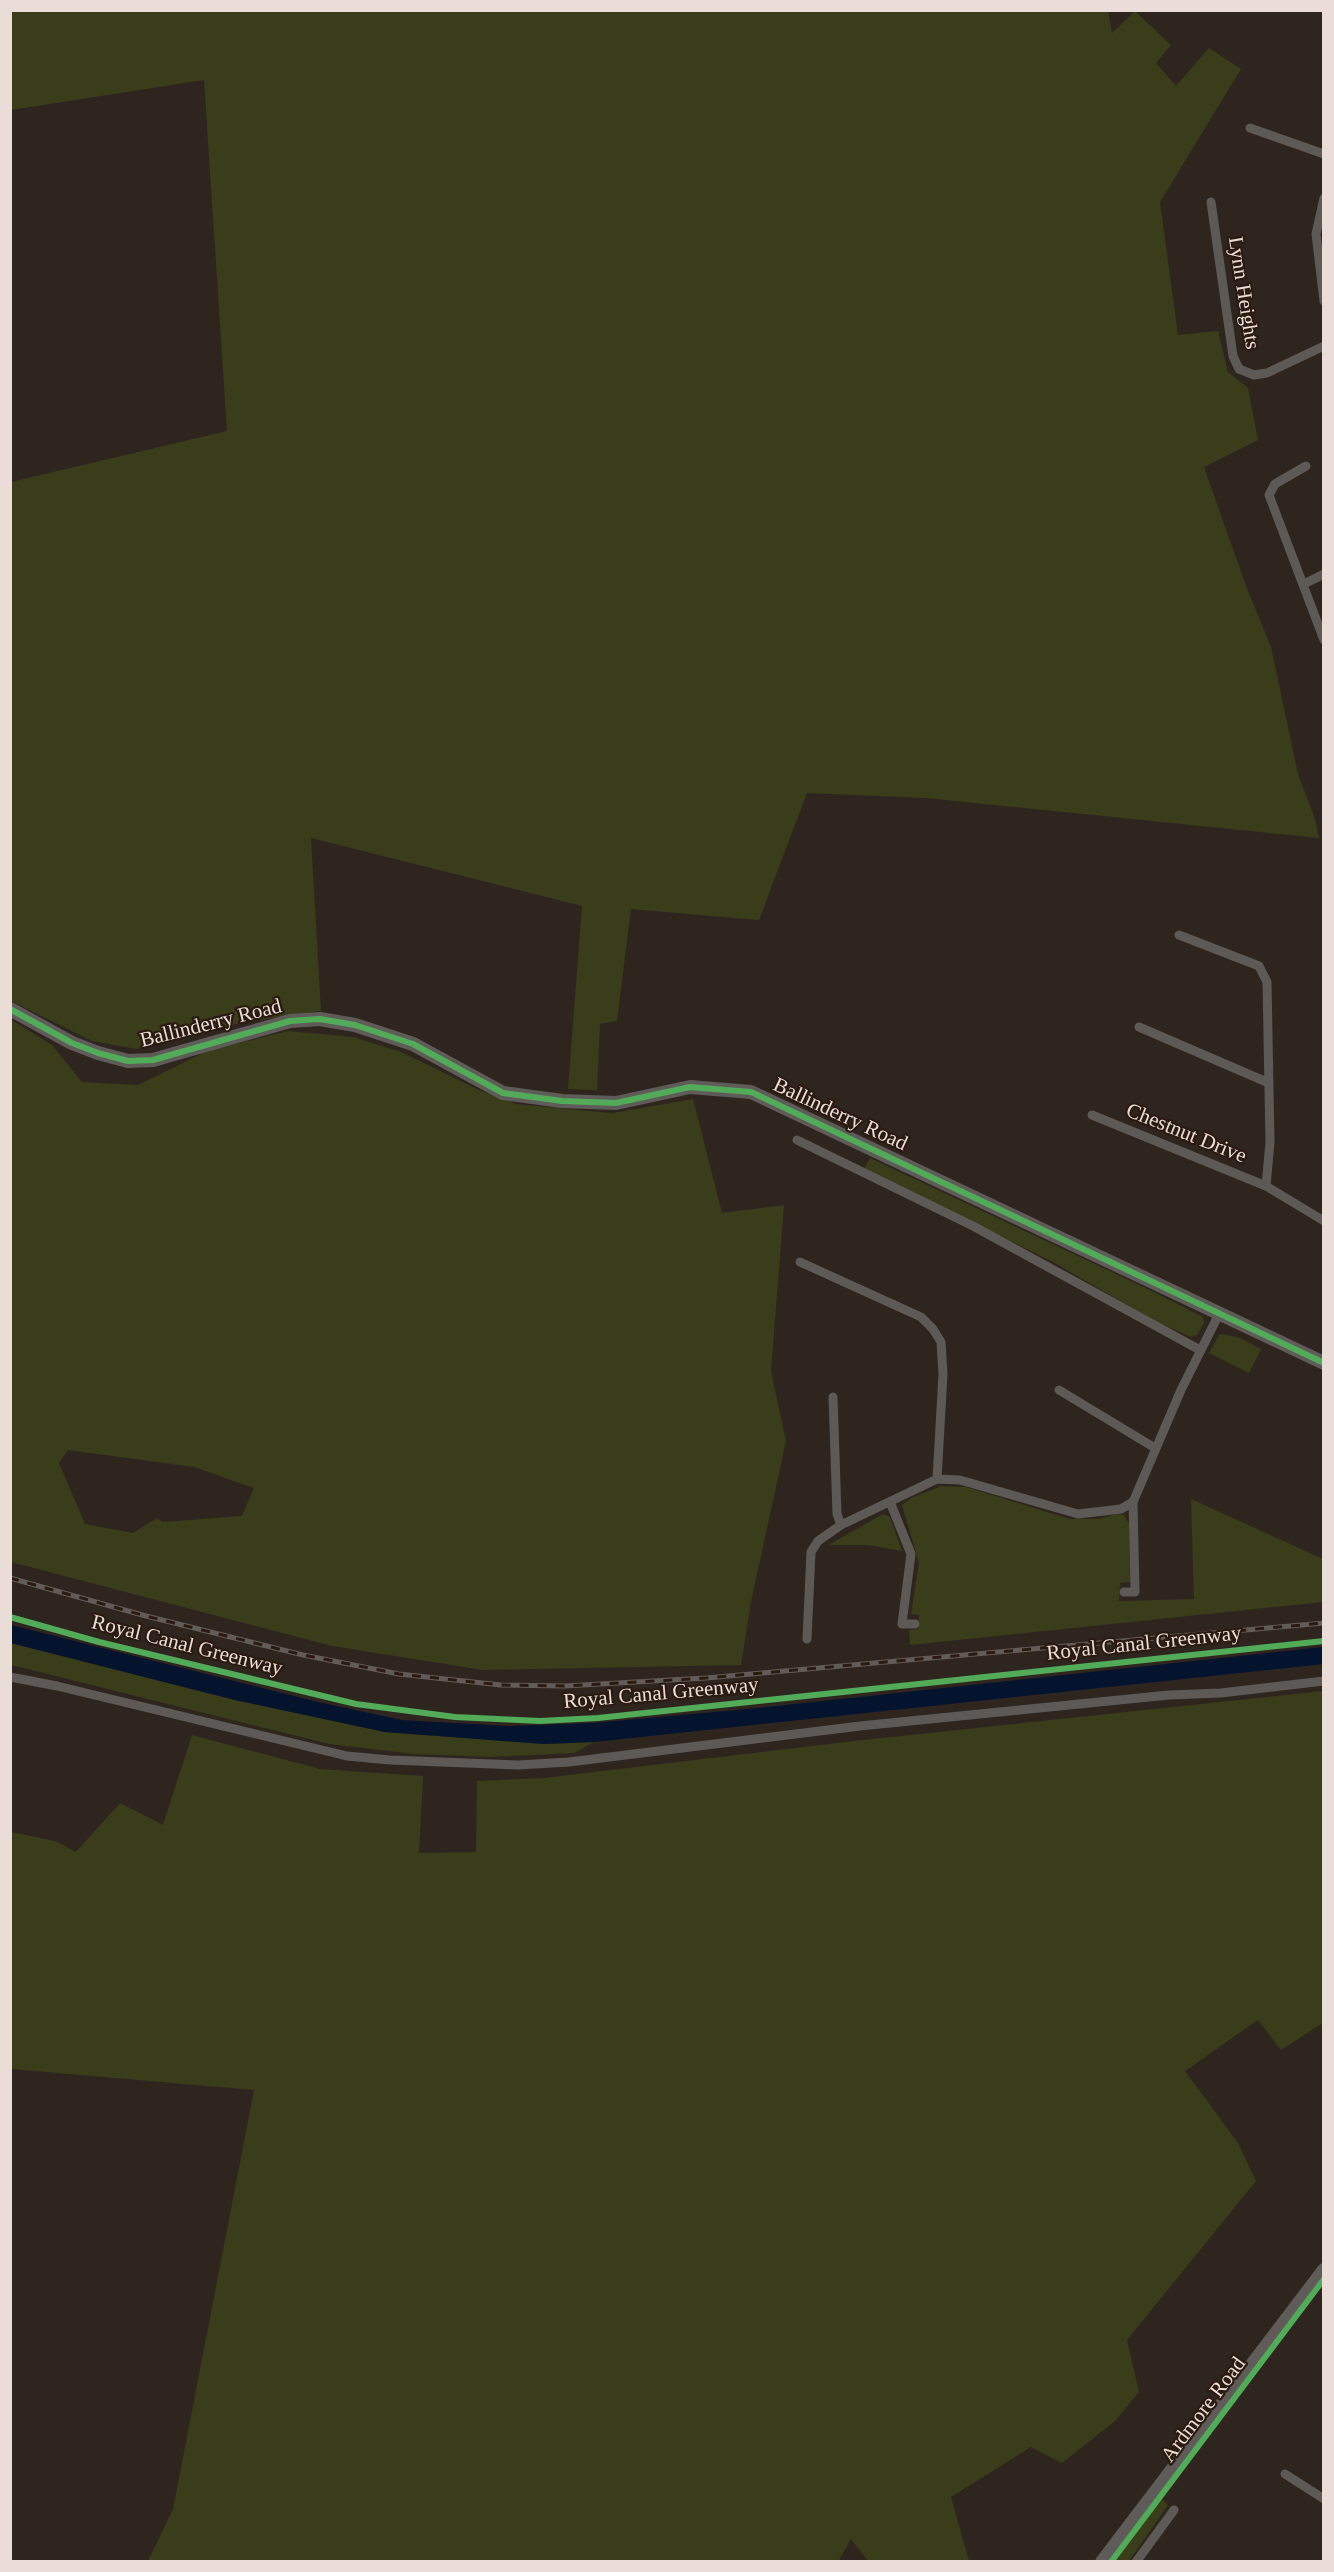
<!DOCTYPE html>
<style>
body{margin:0}
#map{position:relative;width:1334px;height:2572px;overflow:hidden;background:#2f251f;font-family:Georgia,serif}
canvas{display:block}
.frame{position:absolute;inset:0;border:12px solid #eaddd7;pointer-events:none}
</style>
<div id="map">
<canvas width="1334" height="2572"></canvas>
<div class="frame"></div>
</div>
<script>
const ctx = document.querySelector('canvas').getContext('2d');
ctx.lineJoin = 'round';
function fill(path, color) { ctx.fillStyle = color; ctx.fill(path, 'evenodd'); }
const poly = rows => new Path2D(rows.map(r => 'M' + r).join(''));
function strokePath(path, color, width, dash) { ctx.strokeStyle = color; ctx.lineWidth = width; ctx.lineCap = dash ? 'butt' : 'round'; ctx.setLineDash(dash || []); ctx.stroke(path); }
function drawText(font, color, halo, rows, align = 'center') {
  ctx.font = font + ' Georgia,serif'; ctx.lineWidth = 4.5; ctx.setLineDash([]); ctx.textBaseline = 'middle'; ctx.strokeStyle = halo; ctx.fillStyle = color; for (const [text, x, y, turn = 0] of rows) {
    ctx.save(); ctx.translate(x, y); ctx.rotate((+turn || 0) * Math.PI / 180); ctx.textAlign = isNaN(turn) ? turn : align; if (halo) ctx.strokeText(text, 0, 0); ctx.fillText(text, 0, 0); ctx.restore();
  }
}
const green = poly([
 [1108,10,1112,33,1135,11,1171,45,1156,63,1176,86,1209,48,1241,69,1160,202,1178,335,1218,331,1228,372,1248,388,1258,440,1204,467,1246,586,1271,647,1298,774,1315,819,1319,838,926,798,807,793,759,920,631,909,617,1021,600,1024,597,1090,568,1089,582,906,311,838,321,1011,240,1023,136,1049,92,1041,11,1001,11,482,227,431,204,80,11,110,11,11],
 [10,1019,52,1045,82,1082,138,1085,207,1051,288,1031,353,1037,401,1052,479,1090,516,1104,612,1113,693,1099,722,1213,784,1205,771,1371,786,1441,751,1602,741,1665,483,1670,332,1646,11,1562],
 [68,1450,194,1467,254,1488,242,1516,162,1522,157,1518,133,1533,85,1524,59,1463],
 [870,1158,1152,1291,1203,1317,1204,1323,1197,1335,1191,1337,1155,1321,1053,1262,864,1169],
 [1223,1334,1240,1338,1261,1349,1249,1373,1209,1353,1219,1335],
 [942,1486,966,1487,1070,1519,1099,1519,1116,1514,1124,1515,1129,1524,1130,1582,1120,1583,1119,1601,1194,1599,1191,1499,1323,1559,1323,1602,910,1645,909,1630,918,1629,919,1615,911,1614,919,1563,902,1505,911,1498],
 [883,1514,890,1517,902,1551,868,1545,828,1545],
 [10,1643,235,1700,385,1732,544,1744,594,1742,574,1753,490,1757,414,1754,329,1744,11,1665],
 [1323,1691,1323,2023,1281,2050,1258,2020,1185,2071,1238,2143,1256,2181,1127,2340,1139,2392,1115,2421,1062,2463,1031,2447,951,2497,969,2561,868,2561,851,2539,838,2562,148,2561,173,2509,254,2090,11,2069,11,1832,55,1841,76,1852,120,1803,163,1825,192,1735,320,1769,423,1776,419,1853,476,1852,477,1781,544,1778,854,1741],
 [1161,2498,1168,2505,1129,2561,1115,2561]
]);
const water = poly([
 [11,1625,318,1702,402,1720,508,1726,593,1723,758,1708,1323,1647,1324,1664,594,1742,544,1744,385,1732,235,1700,11,1643]
]);
const street = poly([
 [1250,128,1324,154],
 [1324,198,1316,234,1324,301],
 [1211,202,1233,356,1239,369,1254,375,1267,373,1324,346],
 [1306,466,1275,484,1269,495,1324,640],
 [1304,584,1324,574],
 [1179,935,1259,966,1267,982,1270,1142,1266,1186,1324,1221],
 [1139,1027,1269,1083],
 [1092,1115,1266,1186],
 [797,1140,973,1226,1200,1350],
 [800,1262,921,1317,933,1329,941,1342,943,1374,937,1479],
 [1059,1390,1155,1448],
 [833,1397,837,1514,841,1525],
 [890,1502,911,1554,902,1624,915,1624],
 [1124,1592,1135,1592,1133,1502],
 [807,1639,811,1552,818,1541,841,1525,937,1479,960,1480,1078,1514,1121,1509,1133,1502,1181,1390,1219,1314],
 [10,1677,57,1686,347,1756,390,1760,518,1765,569,1762,860,1726,1169,1695,1221,1693,1324,1681],
 [1285,2474,1324,2499],
 [1136,2562,1174,2510]
]);
const secondary = poly([
 [10,1009,72,1043,98,1053,128,1061,153,1060,290,1021,320,1019,355,1025,413,1044,503,1093,562,1101,616,1103,690,1087,751,1092,1324,1363],
 [1102,2562,1324,2270]
]);
const rail = poly([
 [10,1578,146,1616,303,1655,399,1674,501,1685,565,1686,706,1678,1324,1623]
]);
const cycleway = poly([
 [10,1009,72,1043,98,1053,128,1061,153,1060,290,1021,320,1019,355,1025,413,1044,503,1093,562,1101,616,1103,690,1087,751,1092,1324,1363],
 [10,1617,99,1642,356,1704,455,1717,540,1721,598,1718,1324,1641],
 [1111,2562,1324,2279]
]);
const streetNames = [
 ["Lynn Heights",1243,293,81],
 ["Ballinderry Road",211,1024,-14],
 ["Ballinderry Road",840,1115,25],
 ["Chestnut Drive",1186,1134,22],
 ["Royal Canal Greenway",1144,1644,-6],
 ["Royal Canal Greenway",187,1646,14],
 ["Royal Canal Greenway",661,1694,-5],
 ["Ardmore Road",1204,2410,-53]
];
fill(green, '#393d1a');
fill(water, '#04142f');
strokePath(street, '#5c5956', 9);
strokePath(secondary, '#5e5b58', 14);
strokePath(rail, '#625c58', 5);
strokePath(rail, '#2b1a10', 3, [9]);
strokePath(cycleway, '#51ab58', 6);
drawText('21px', '#eaddd7', '#2b1a10', streetNames);
</script>
